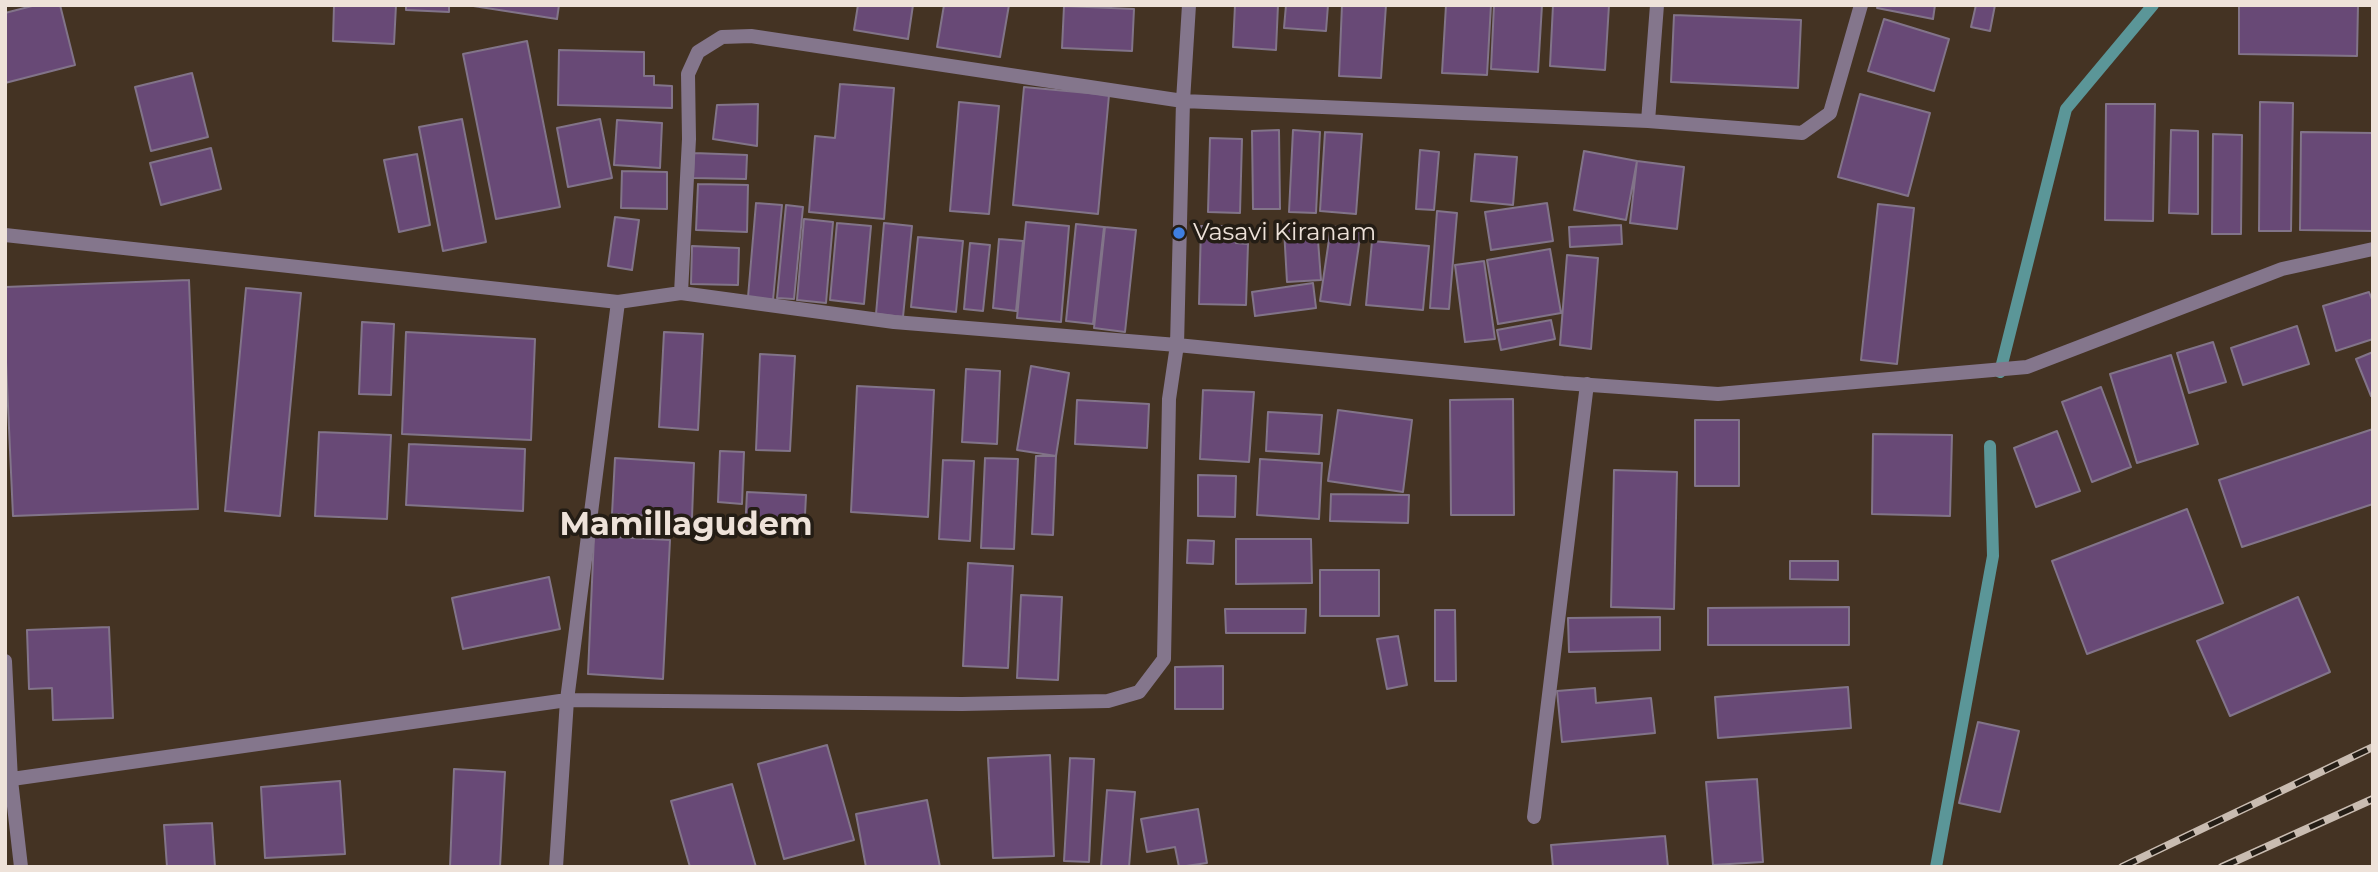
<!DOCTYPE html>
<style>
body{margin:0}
#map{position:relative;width:2378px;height:872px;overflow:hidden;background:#443323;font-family:Montserrat,sans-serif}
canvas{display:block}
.frame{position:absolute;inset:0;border:7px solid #eee2d9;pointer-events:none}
</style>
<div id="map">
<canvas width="2378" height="872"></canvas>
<div class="frame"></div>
</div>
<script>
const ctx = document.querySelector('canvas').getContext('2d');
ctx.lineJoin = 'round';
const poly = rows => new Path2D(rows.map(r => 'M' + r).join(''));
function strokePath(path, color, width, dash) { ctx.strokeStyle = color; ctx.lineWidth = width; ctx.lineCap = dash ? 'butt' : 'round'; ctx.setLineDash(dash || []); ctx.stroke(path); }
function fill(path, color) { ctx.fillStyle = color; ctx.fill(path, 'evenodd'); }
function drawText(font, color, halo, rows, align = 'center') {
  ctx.font = font + ' Montserrat,sans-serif'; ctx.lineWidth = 7; ctx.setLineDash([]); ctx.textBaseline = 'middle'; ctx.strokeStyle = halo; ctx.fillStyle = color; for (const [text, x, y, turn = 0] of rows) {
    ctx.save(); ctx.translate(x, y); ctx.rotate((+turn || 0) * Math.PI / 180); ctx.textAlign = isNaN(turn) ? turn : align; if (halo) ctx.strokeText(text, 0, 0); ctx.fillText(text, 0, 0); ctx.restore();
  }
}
const stream = poly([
 [2000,372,2066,109,2153,5],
 [1936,867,1993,556,1990,446]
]);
const building = poly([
 [36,5,60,5,75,65,5,83,5,13,36,5],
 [334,5,396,5,394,44,333,41,334,5],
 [406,5,449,5,449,12,406,10,406,5],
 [467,5,559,5,557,19,467,5],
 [858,5,913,5,908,39,854,30,858,5],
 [944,5,1009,5,1000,57,937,47,944,5],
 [1235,5,1278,5,1276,50,1233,47,1235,5],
 [1286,5,1328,5,1326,31,1284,28,1286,5],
 [1342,5,1386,5,1381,78,1339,76,1342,5],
 [1446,5,1491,5,1487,75,1442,73,1446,5],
 [1494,5,1542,5,1538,72,1491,69,1494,5],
 [1553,5,1609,5,1605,70,1550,66,1553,5],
 [1878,5,1935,5,1933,19,1877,8,1878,5],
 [1976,5,1995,5,1990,31,1971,27,1976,5],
 [2239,5,2358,5,2357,56,2239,54,2239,5],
 [1064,6,1134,9,1132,51,1062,48,1064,6],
 [1674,15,1801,20,1798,88,1671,82,1674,15],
 [1884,19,1949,39,1934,91,1868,71,1884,19],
 [527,41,560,207,496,219,463,54,527,41],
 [559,50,644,52,644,76,654,76,654,85,672,86,672,108,558,105,559,50],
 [192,73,208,137,151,151,135,87,192,73],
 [840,84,894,88,884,219,809,212,815,136,835,138,840,84],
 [1024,87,1109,95,1098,214,1013,205,1024,87],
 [1860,94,1930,113,1908,196,1838,177,1860,94],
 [959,102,999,106,989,214,950,211,959,102],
 [2260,102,2293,103,2291,231,2259,231,2260,102],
 [758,104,757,146,713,139,717,105,758,104],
 [2106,104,2155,104,2153,221,2105,220,2106,104],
 [462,119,486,242,443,251,419,127,462,119],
 [600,119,612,178,568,187,557,128,600,119],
 [617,120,662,123,660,168,614,165,617,120],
 [1279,130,1280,209,1253,209,1252,131,1279,130],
 [1293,130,1320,132,1316,213,1289,212,1293,130],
 [2171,130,2198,131,2198,214,2169,213,2171,130],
 [1325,132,1362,134,1356,214,1320,211,1325,132],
 [2301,132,2373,133,2373,231,2300,230,2301,132],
 [2213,134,2242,135,2241,234,2212,234,2213,134],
 [1210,138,1242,139,1240,213,1208,212,1210,138],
 [211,148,221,189,161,205,150,163,211,148],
 [1420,150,1439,152,1434,210,1416,209,1420,150],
 [1584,151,1637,161,1626,220,1574,210,1584,151],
 [694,153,747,155,746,179,693,178,694,153],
 [417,154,430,225,399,232,384,160,417,154],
 [1475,154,1517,157,1513,205,1471,201,1475,154],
 [1637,161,1684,167,1677,229,1630,223,1637,161],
 [622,171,667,172,667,209,621,208,622,171],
 [698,184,748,185,747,232,696,230,698,184],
 [756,203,782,205,773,300,748,297,756,203],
 [1547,203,1553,241,1491,250,1485,212,1547,203],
 [1878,204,1914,208,1897,364,1861,360,1878,204],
 [786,205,803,207,794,299,777,298,786,205],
 [1437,211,1457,213,1449,309,1430,308,1437,211],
 [615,217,639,220,632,270,608,266,615,217],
 [804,219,833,222,826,303,797,300,804,219],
 [1026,222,1069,226,1061,322,1017,318,1026,222],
 [837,223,871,226,864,304,830,300,837,223],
 [884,223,912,226,903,317,876,314,884,223],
 [1076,224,1104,227,1093,324,1066,321,1076,224],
 [1621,225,1622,244,1570,247,1569,227,1621,225],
 [1201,226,1236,226,1236,243,1248,244,1246,305,1199,304,1201,226],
 [1331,226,1361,231,1350,305,1320,301,1331,226],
 [1105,227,1136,230,1125,332,1094,328,1105,227],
 [1317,227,1321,280,1287,282,1284,229,1317,227],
 [918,237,963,241,956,312,911,307,918,237],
 [999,239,1023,241,1016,311,993,308,999,239],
 [1372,241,1429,246,1423,310,1366,305,1372,241],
 [970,243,990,245,983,311,964,309,970,243],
 [692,246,739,248,738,285,691,284,692,246],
 [1550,249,1561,313,1498,324,1487,260,1550,249],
 [1567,255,1598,258,1591,349,1560,345,1567,255],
 [1484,261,1495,339,1465,342,1455,265,1484,261],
 [189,280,198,509,13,516,5,340,5,287,189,280],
 [1313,283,1316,308,1255,316,1252,292,1313,283],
 [246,288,301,293,280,516,225,511,246,288],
 [2369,292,2373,302,2373,339,2336,351,2323,306,2369,292],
 [1551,320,1555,339,1501,350,1497,330,1551,320],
 [362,322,394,324,391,395,359,394,362,322],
 [2297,326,2309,364,2243,385,2231,348,2297,326],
 [406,332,535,339,531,440,402,434,406,332],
 [664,332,703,334,698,430,659,427,664,332],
 [2213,342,2226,382,2189,393,2177,353,2213,342],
 [2373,352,2373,395,2371,396,2356,359,2373,352],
 [760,354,795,356,790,451,756,450,760,354],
 [2171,355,2198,444,2137,463,2110,374,2171,355],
 [1031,366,1069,373,1056,456,1017,450,1031,366],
 [966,369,1000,371,997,444,962,442,966,369],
 [857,386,934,390,928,517,851,512,857,386],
 [2101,387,2131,467,2092,482,2062,402,2101,387],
 [1203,390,1254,392,1249,462,1200,459,1203,390],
 [1513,399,1514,515,1451,515,1450,400,1513,399],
 [1077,400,1149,404,1147,448,1075,444,1077,400],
 [1338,410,1412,420,1403,492,1328,481,1338,410],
 [1268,412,1322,415,1319,454,1266,451,1268,412],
 [1695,420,1739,420,1739,486,1695,486,1695,420],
 [2373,429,2373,504,2242,547,2219,480,2373,429],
 [2057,431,2080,491,2036,507,2014,448,2057,431],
 [319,432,391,435,387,519,315,516,319,432],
 [1873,434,1952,435,1950,516,1872,514,1873,434],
 [409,444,525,449,523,511,406,505,409,444],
 [720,451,744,452,742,504,718,502,720,451],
 [1036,456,1056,456,1053,535,1032,534,1036,456],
 [615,458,694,463,692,518,612,514,615,458],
 [985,458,1018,459,1014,549,981,548,985,458],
 [1260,459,1322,463,1319,519,1257,515,1260,459],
 [943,460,974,461,970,541,939,539,943,460],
 [1614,470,1677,472,1674,609,1611,607,1614,470],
 [1198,475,1236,476,1235,517,1198,516,1198,475],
 [747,492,806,495,804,535,745,532,747,492],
 [1331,494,1409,495,1408,523,1330,521,1331,494],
 [2187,509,2223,603,2087,654,2052,561,2187,509],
 [594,536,670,540,663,679,588,674,594,536],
 [1236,539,1311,539,1312,583,1236,584,1236,539],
 [1188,540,1214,541,1213,564,1187,563,1188,540],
 [1790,561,1838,561,1838,580,1790,579,1790,561],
 [968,563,1013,566,1008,668,963,666,968,563],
 [1320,570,1379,570,1379,616,1320,616,1320,570],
 [549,577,560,629,463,649,452,598,549,577],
 [1021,595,1062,597,1058,680,1017,678,1021,595],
 [2298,597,2330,672,2230,716,2197,641,2298,597],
 [1849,607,1849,645,1708,645,1708,608,1849,607],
 [1225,609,1306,609,1305,633,1226,633,1225,609],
 [1435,610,1455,610,1456,681,1435,681,1435,610],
 [1660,617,1660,650,1569,652,1568,618,1660,617],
 [109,627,113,718,53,720,52,688,29,689,27,630,109,627],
 [1398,636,1407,685,1387,689,1377,639,1398,636],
 [1223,666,1223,709,1175,709,1175,667,1223,666],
 [1848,687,1851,728,1718,738,1715,697,1848,687],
 [1595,688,1596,703,1651,698,1655,733,1562,742,1557,691,1595,688],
 [1978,722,2019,731,2000,812,1959,803,1978,722],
 [827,745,854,840,784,859,758,764,827,745],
 [1050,755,1054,856,993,858,988,758,1050,755],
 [1070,758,1094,759,1089,862,1064,861,1070,758],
 [454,769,505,772,500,867,450,867,454,769],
 [1757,779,1763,862,1713,865,1706,782,1757,779],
 [340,781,345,854,265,858,261,787,340,781],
 [732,784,756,867,690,867,671,801,732,784],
 [1107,790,1135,792,1129,867,1101,867,1107,790],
 [927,800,940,867,866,867,856,814,927,800],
 [1198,809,1207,863,1179,867,1175,847,1147,852,1141,819,1198,809],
 [212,823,215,867,167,867,164,825,212,823],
 [1665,836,1668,867,1553,867,1551,845,1665,836]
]);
const minor = poly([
 [1648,121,1657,5],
 [5,235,618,302,681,293,894,322,1177,345,1563,383,1718,394,2027,367,2282,269,2373,249],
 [681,293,689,139,688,74,698,52,722,37,751,36,1183,101,1648,121,1802,133,1830,113,1861,5],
 [5,661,11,780,21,867],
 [5,780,567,700,962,704,1108,701,1139,692,1164,659,1169,399,1177,345,1183,101,1189,5],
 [1534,817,1587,384],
 [556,867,567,700,618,302]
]);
const rail = poly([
 [2122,867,2373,747],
 [2222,867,2373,799]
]);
const markers = [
 [1179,233,7,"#3f7fe0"]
];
const poiNames = [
 ["Vasavi Kiranam",1193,233]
];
const districtNames = [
 ["Mamillagudem",686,526]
];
strokePath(stream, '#5b9698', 12);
fill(building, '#684976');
strokePath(building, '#827489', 2);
strokePath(minor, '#84768c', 14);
strokePath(rail, '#c9bcb1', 8);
strokePath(rail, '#241d15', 5, [16]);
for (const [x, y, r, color] of markers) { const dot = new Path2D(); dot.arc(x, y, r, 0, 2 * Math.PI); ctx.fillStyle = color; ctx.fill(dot); strokePath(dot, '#241d15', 2.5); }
drawText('24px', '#eee2d9', '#241d15', poiNames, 'left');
drawText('bold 32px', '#eee2d9', '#241d15', districtNames);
</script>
